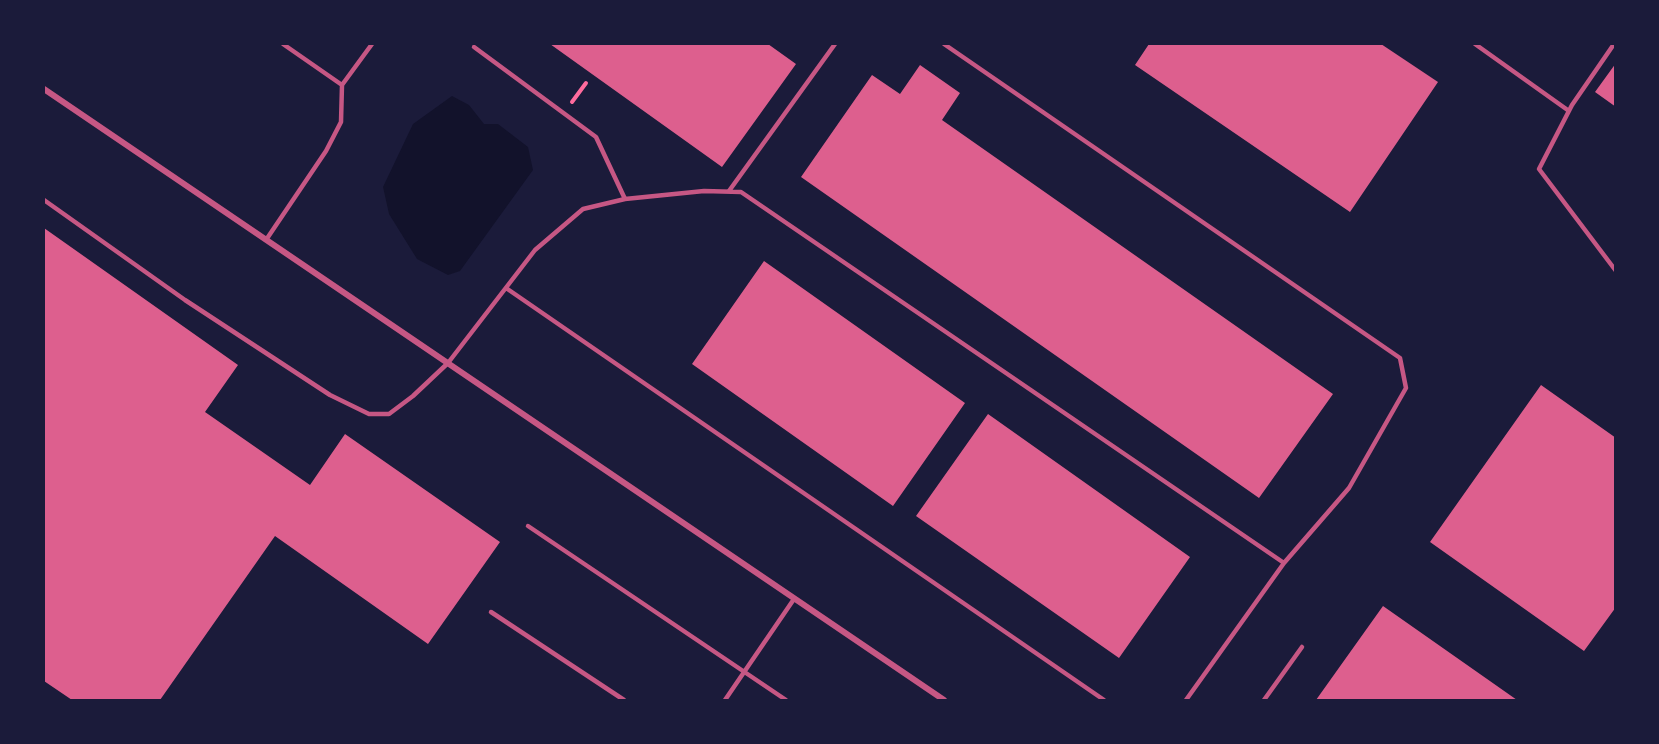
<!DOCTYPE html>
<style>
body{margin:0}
#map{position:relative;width:1659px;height:744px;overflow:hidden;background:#1b1b3a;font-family:"Fira Sans Condensed",sans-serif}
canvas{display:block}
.frame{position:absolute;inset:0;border:45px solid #1b1b3a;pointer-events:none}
</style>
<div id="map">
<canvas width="1659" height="744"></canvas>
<div class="frame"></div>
</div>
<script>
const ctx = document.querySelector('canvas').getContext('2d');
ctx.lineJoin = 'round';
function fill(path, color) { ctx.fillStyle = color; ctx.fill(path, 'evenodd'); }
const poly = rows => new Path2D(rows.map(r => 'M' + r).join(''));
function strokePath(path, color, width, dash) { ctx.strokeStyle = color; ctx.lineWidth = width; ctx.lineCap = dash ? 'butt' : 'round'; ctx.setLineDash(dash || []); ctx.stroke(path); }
const water = poly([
 [452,96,469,105,484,124,498,124,528,147,533,170,460,271,448,275,417,259,389,214,383,187,413,124]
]);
const building = poly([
 [550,44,768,44,796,64,722,167],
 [1149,44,1381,44,1438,82,1350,212,1135,65],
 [1616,63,1616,107,1595,92],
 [920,65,960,93,942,120,1333,394,1259,498,801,177,872,75,900,94],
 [44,228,238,365,205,412,310,485,345,434,500,542,428,644,275,536,160,700,72,700,44,681],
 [764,261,965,403,893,506,692,364],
 [1541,385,1616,438,1616,607,1584,651,1430,542],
 [988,414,1190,557,1119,658,916,516],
 [1383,606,1517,700,1316,700]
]);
const path = poly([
 [572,102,586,83]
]);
const service = poly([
 [283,44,342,85,372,44],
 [944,44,1400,358,1406,388,1349,488,1284,563],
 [1475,44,1569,111],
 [1614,44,1572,105,1539,169,1616,271],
 [474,47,596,137,625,199],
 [729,191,835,44],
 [44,200,185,300,330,395,369,414,389,414,413,396,448,363,535,250,583,209,625,199,704,191,741,192,1284,563,1186,700],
 [266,240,326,151,341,122,342,85],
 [506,288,1104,700],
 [528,526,786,700],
 [491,612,624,700],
 [725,700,794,599],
 [1264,700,1302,647]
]);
const minor = poly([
 [44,89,944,700]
]);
fill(water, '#12122b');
fill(building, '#dd5f8e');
strokePath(path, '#ff6b9d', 4);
strokePath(service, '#c65784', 4.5);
strokePath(minor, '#c65784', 6);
</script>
